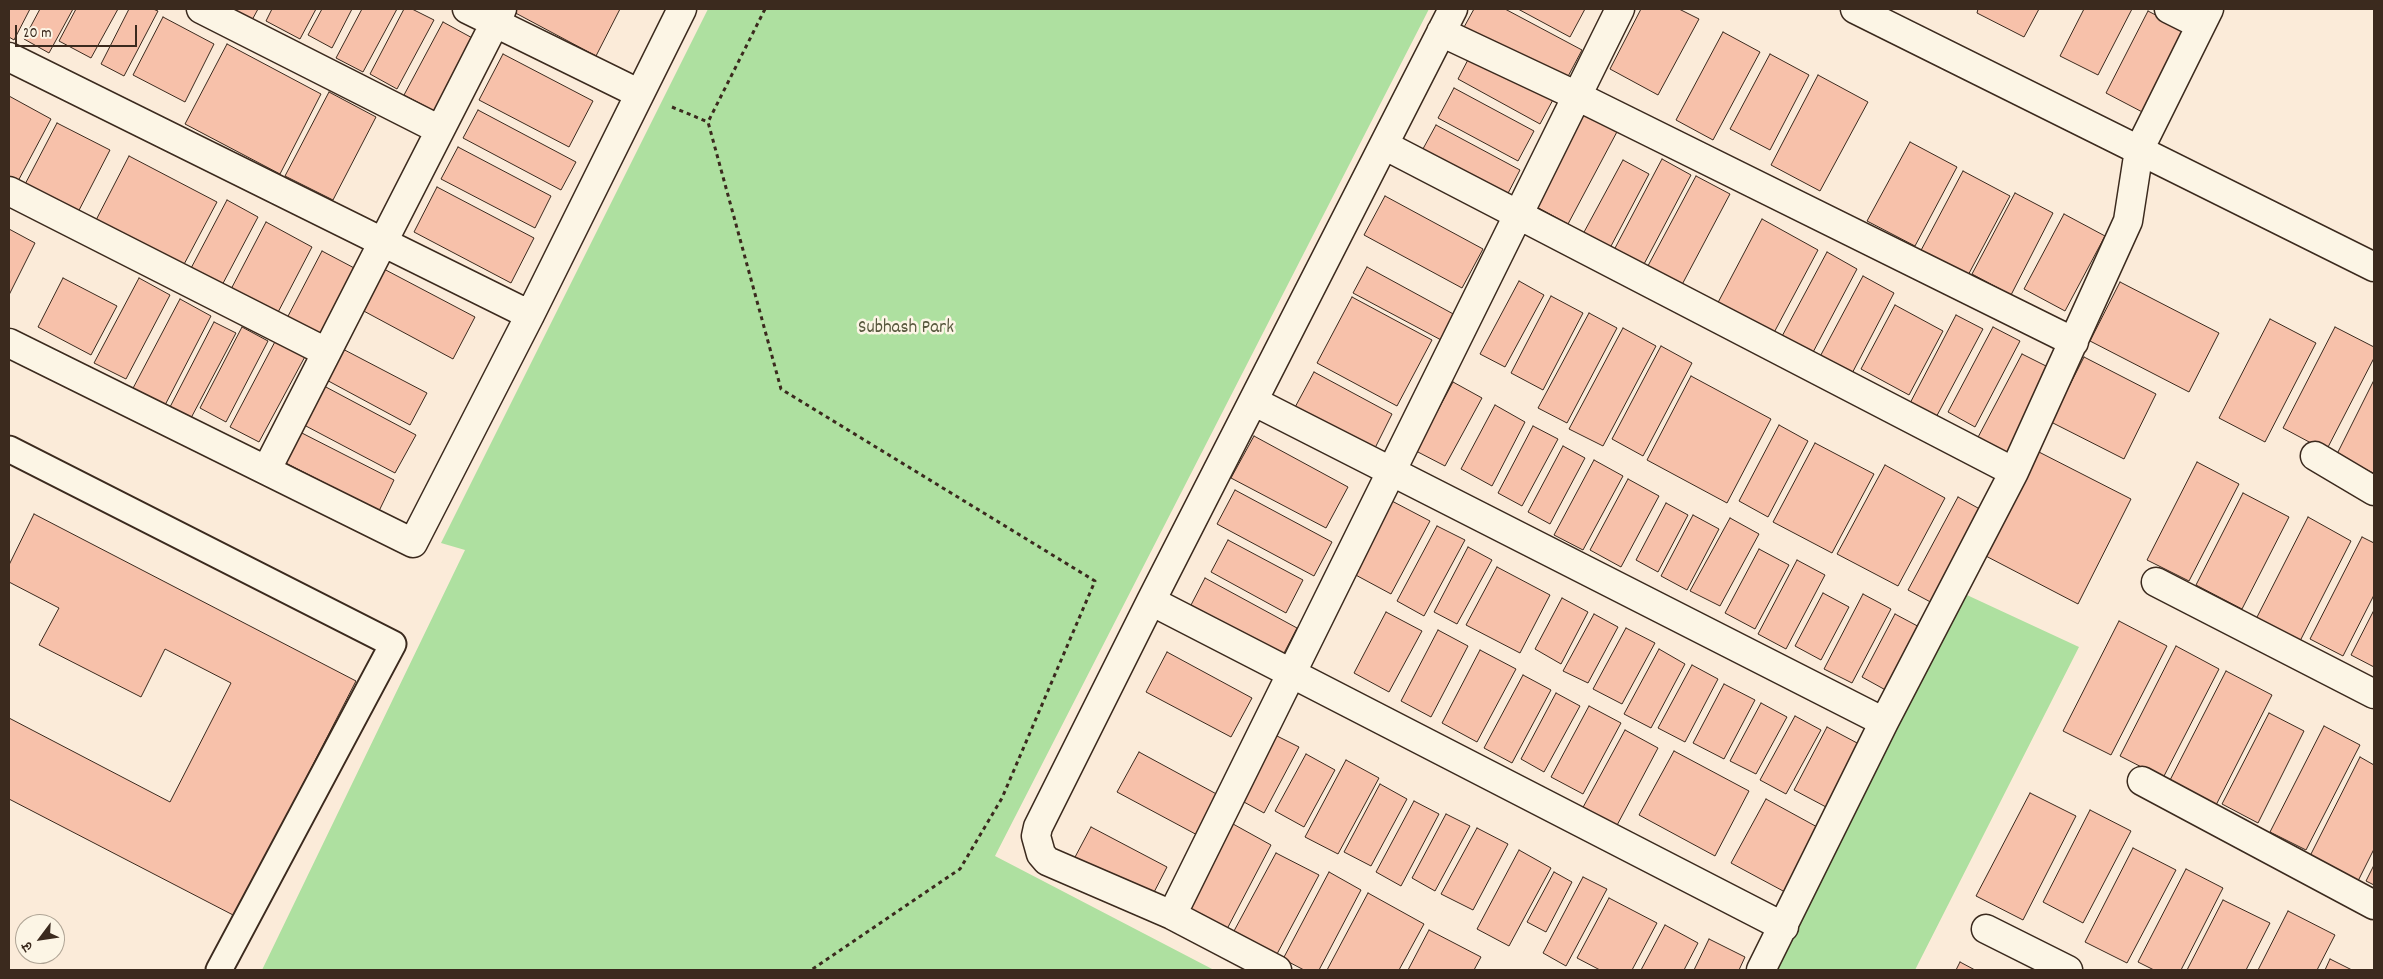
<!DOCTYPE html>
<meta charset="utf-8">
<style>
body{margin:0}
#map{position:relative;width:2383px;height:979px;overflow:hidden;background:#fbebd9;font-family:Dekko,"Playpen Sans Deva",sans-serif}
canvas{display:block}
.frame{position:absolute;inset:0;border:10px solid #3b2a1e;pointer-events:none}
.north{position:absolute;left:15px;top:914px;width:50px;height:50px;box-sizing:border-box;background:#fcf5e5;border:1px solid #afa495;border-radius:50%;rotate:239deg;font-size:14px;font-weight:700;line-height:20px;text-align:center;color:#3b2a1e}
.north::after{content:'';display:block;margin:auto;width:18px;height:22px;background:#3b2a1e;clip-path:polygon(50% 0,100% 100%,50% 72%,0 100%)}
.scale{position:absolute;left:15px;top:25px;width:122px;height:22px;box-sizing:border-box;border:2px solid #3b2a1e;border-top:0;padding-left:6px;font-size:15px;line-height:18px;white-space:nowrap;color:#3b2a1e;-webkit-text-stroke:4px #fcf5e5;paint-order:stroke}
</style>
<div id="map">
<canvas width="2383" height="979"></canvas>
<div class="frame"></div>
<div class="north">उ</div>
<div class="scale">20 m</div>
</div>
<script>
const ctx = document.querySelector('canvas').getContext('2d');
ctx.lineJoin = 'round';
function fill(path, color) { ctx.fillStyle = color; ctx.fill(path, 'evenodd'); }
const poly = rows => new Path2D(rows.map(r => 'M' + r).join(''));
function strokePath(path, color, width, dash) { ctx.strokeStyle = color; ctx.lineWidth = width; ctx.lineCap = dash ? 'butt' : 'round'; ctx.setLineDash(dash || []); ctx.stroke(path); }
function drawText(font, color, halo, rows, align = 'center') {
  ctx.font = font + ' Dekko,sans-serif'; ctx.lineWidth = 5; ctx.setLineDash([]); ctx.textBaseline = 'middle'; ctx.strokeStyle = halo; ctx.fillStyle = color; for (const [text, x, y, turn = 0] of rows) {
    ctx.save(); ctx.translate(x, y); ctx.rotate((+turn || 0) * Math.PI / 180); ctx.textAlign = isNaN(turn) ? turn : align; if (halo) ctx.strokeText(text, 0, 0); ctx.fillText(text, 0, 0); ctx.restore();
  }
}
const green = poly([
 [708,9,1429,9,995,856,1214,970,262,970,465,550,441,543],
 [1941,583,2079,647,1915,970,1759,970]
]);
const building = poly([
 [9,9,30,9,14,40,9,37,9,9],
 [40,9,73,9,49,53,24,39,40,9],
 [76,9,118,9,91,58,59,41,76,9],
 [129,9,153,9,158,11,124,76,101,64,129,9],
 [226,9,258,9,251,22,226,9],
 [272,9,316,9,300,39,266,21,272,9],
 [322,9,352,9,332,48,308,35,322,9],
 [362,9,397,9,363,72,336,58,362,9],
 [404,9,412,9,434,20,397,89,370,74,404,9],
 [508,9,620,9,596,56,508,9],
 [1474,9,1505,9,1582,50,1564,84,1463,29,1474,9],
 [1518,9,1585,9,1570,37,1518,9],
 [1641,9,1679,9,1699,19,1658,95,1610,69,1641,9],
 [1978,9,2039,9,2024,37,1977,13,1978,9],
 [2084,9,2132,9,2098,75,2060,56,2084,9],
 [2148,11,2190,33,2148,115,2106,93,2148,11],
 [163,17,214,44,185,102,133,75,163,17],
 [443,22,476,40,438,113,404,95,443,22],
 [1723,32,1760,52,1713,140,1676,120,1723,32],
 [227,44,321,94,280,174,185,124,227,44],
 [1472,52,1555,96,1540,124,1458,79,1472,52],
 [503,54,593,101,569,147,479,100,503,54],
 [1770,54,1809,75,1770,150,1730,129,1770,54],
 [1818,75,1868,102,1820,191,1771,165,1818,75],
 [1454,88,1534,131,1518,161,1438,118,1454,88],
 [329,92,376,117,333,200,285,176,329,92],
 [9,96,51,119,17,183,9,178,9,96],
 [478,110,576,162,561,190,463,138,478,110],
 [1586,110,1619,128,1568,224,1535,206,1586,110],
 [57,123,110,150,75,218,22,190,57,123],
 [1436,125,1520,170,1503,203,1418,158,1436,125],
 [1910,142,1957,167,1915,246,1867,221,1910,142],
 [458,147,551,196,535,228,441,179,458,147],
 [129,156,217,202,181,270,94,224,129,156],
 [1662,159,1691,175,1643,266,1614,250,1662,159],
 [1623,160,1649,174,1610,248,1583,234,1623,160],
 [1963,171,2010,196,1965,281,1918,256,1963,171],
 [1696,176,1730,194,1676,296,1642,277,1696,176],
 [437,187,534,238,511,283,414,232,437,187],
 [2015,193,2053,213,2011,295,1972,274,2015,193],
 [1385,196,1483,249,1462,288,1364,235,1385,196],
 [227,200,258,217,220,289,189,272,227,200],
 [2064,214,2105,236,2065,311,2024,289,2064,214],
 [1762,219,1818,250,1769,342,1713,312,1762,219],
 [266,222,312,247,275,318,229,293,266,222],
 [9,229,35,243,9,295,9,229],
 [322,251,358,270,322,338,286,320,322,251],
 [1827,252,1857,269,1811,356,1780,340,1827,252],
 [1367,267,1457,316,1443,341,1353,293,1367,267],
 [382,268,475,317,453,359,360,309,382,268],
 [1863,276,1894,293,1847,383,1815,366,1863,276],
 [63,278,117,306,91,355,38,327,63,278],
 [139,278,170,295,126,379,94,363,139,278],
 [1519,281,1544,295,1505,367,1480,354,1519,281],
 [2120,282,2219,333,2189,392,2090,341,2120,282],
 [1551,296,1583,313,1543,390,1511,373,1551,296],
 [1352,297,1432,340,1397,406,1317,363,1352,297],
 [180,299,211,316,163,409,131,392,180,299],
 [1895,305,1943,331,1909,395,1861,369,1895,305],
 [1589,313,1617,328,1567,423,1538,408,1589,313],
 [1956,315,1983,329,1933,423,1907,409,1956,315],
 [2270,319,2316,343,2265,442,2219,418,2270,319],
 [214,322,236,333,191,418,170,407,214,322],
 [242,327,268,341,226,422,200,408,242,327],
 [1993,327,2020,341,1975,427,1948,412,1993,327],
 [2335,327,2374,347,2374,358,2326,451,2283,428,2335,327],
 [1623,328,1656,346,1603,446,1569,429,1623,328],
 [278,336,308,351,259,442,230,427,278,336],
 [337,346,427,393,410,425,321,377,337,346],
 [1661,346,1692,363,1643,456,1612,439,1661,346],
 [2022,354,2052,369,2005,457,1976,441,2022,354],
 [2084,357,2156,394,2124,459,2051,422,2084,357],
 [1314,372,1392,414,1372,454,1293,411,1314,372],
 [1691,376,1771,419,1727,503,1647,460,1691,376],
 [2374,380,2374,470,2373,473,2337,454,2374,380],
 [1453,382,1482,398,1445,466,1416,451,1453,382],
 [324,386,416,435,395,473,304,425,324,386],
 [1495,405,1525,422,1492,486,1461,469,1495,405],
 [1779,425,1808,441,1768,517,1739,501,1779,425],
 [1533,426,1558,439,1522,506,1498,493,1533,426],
 [296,430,394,480,379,511,280,460,296,430],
 [1254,436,1348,487,1326,528,1231,478,1254,436],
 [1815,443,1874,474,1832,553,1773,522,1815,443],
 [1563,446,1585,458,1550,524,1528,512,1563,446],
 [2035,450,2131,499,2078,604,1982,554,2035,450],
 [1594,460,1623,476,1583,550,1554,535,1594,460],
 [2197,462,2239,484,2189,581,2147,560,2197,462],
 [1885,465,1945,498,1898,586,1837,554,1885,465],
 [1628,479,1659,496,1621,567,1590,550,1628,479],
 [1235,490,1332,542,1314,576,1217,524,1235,490],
 [2243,493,2289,517,2242,609,2196,585,2243,493],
 [1958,497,1987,513,1938,606,1908,590,1958,497],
 [1390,500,1430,521,1391,594,1352,573,1390,500],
 [1666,503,1688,515,1658,572,1636,560,1666,503],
 [34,514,356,681,235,916,9,799,9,718,170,802,231,683,165,649,141,697,39,645,59,608,9,582,9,565,34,514],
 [1693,515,1719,529,1687,590,1661,576,1693,515],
 [2308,517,2351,541,2298,645,2254,623,2308,517],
 [1730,518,1759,534,1720,606,1690,591,1730,518],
 [1437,526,1465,540,1424,616,1397,601,1437,526],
 [2362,537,2374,543,2374,595,2343,656,2310,639,2362,537],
 [1228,540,1303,580,1286,613,1211,572,1228,540],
 [1468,547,1492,560,1457,624,1434,612,1468,547],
 [1759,549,1789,565,1755,629,1725,613,1759,549],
 [1797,560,1825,575,1786,649,1758,634,1797,560],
 [1497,567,1550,595,1520,653,1466,625,1497,567],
 [1205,578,1297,628,1283,655,1191,605,1205,578],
 [1823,593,1849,607,1821,660,1795,646,1823,593],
 [1863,594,1891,609,1852,683,1824,669,1863,594],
 [1562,598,1588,612,1561,664,1535,649,1562,598],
 [2374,610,2374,667,2351,655,2374,610],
 [1386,612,1422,631,1389,692,1354,673,1386,612],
 [1594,614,1618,627,1588,683,1563,671,1594,614],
 [1895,614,1925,630,1891,693,1862,677,1895,614],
 [2119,621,2167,646,2111,755,2063,731,2119,621],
 [1626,628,1655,643,1622,704,1593,689,1626,628],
 [1438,630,1468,646,1431,717,1401,701,1438,630],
 [2176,646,2219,669,2163,778,2120,756,2176,646],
 [1659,649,1685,664,1651,728,1624,714,1659,649],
 [1480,650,1516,669,1477,742,1442,723,1480,650],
 [1167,652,1252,698,1231,737,1146,692,1167,652],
 [1692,665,1718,679,1685,742,1658,728,1692,665],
 [2226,671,2272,695,2213,811,2167,786,2226,671],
 [1523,675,1551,690,1512,763,1484,748,1523,675],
 [1724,684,1755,700,1724,759,1693,743,1724,684],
 [1556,693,1580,706,1544,772,1521,759,1556,693],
 [1761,703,1787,717,1756,774,1730,761,1761,703],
 [1589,706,1621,723,1583,794,1551,777,1589,706],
 [2269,713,2304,731,2258,823,2222,804,2269,713],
 [1795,716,1821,730,1786,794,1760,780,1795,716],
 [2324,726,2360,745,2306,850,2270,832,2324,726],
 [1827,727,1859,744,1826,807,1794,790,1827,727],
 [1625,730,1658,748,1615,829,1581,811,1625,730],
 [1267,731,1299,747,1264,813,1233,796,1267,731],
 [1674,751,1749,791,1715,856,1639,815,1674,751],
 [1139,752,1222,797,1201,837,1117,792,1139,752],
 [1306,754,1335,770,1304,827,1275,811,1306,754],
 [2360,757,2374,765,2374,849,2358,881,2310,856,2360,757],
 [1346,760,1379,778,1338,854,1305,837,1346,760],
 [1380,784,1407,799,1371,866,1344,852,1380,784],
 [2030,793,2076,816,2023,920,1976,896,2030,793],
 [1766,799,1819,828,1785,892,1731,863,1766,799],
 [1414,801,1439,814,1401,886,1376,872,1414,801],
 [2090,810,2131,831,2083,923,2043,902,2090,810],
 [1446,814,1470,826,1435,891,1412,878,1446,814],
 [1224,819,1271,845,1227,929,1179,904,1224,819],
 [1091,827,1167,867,1150,900,1074,859,1091,827],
 [1477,828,1508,844,1473,910,1441,894,1477,828],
 [2133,848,2176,870,2127,963,2085,942,2133,848],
 [1519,850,1551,868,1509,946,1477,929,1519,850],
 [1276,853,1319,875,1277,954,1234,931,1276,853],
 [2374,865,2374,885,2366,881,2374,865],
 [2186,869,2223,888,2181,970,2154,970,2138,962,2186,869],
 [1329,872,1361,890,1319,970,1304,970,1283,959,1329,872],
 [1554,872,1572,882,1546,932,1527,922,1554,872],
 [1583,877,1607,889,1566,966,1543,953,1583,877],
 [1368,893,1424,924,1399,970,1327,970,1368,893],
 [1609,898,1657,923,1632,970,1600,970,1577,958,1609,898],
 [2223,900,2270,923,2246,970,2187,970,2223,900],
 [2288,911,2335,935,2317,970,2258,970,2288,911],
 [1665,925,1698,943,1684,970,1641,970,1665,925],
 [1429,930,1481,957,1474,970,1408,970,1429,930],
 [1709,939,1745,957,1739,970,1694,970,1709,939],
 [2330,959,2352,970,2325,970,2330,959],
 [1960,962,1975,970,1956,970,1960,962]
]);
const path = poly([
 [765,9,708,122,781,389,1095,581,1002,798,960,869,811,970],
 [672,107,708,122]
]);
const lane = poly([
 [9,449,393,644,219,970]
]);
const street = poly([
 [201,9,440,130],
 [467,9,638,93],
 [1855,9,2374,267],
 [2169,9,2201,25],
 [1441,32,1577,96,2074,342],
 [9,57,530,315],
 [1384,145,2014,472],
 [9,191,326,352],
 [9,343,413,543,530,315,682,9],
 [1253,401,1884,722],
 [2315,456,2374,491],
 [267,469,502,9],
 [2156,582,2374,694],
 [1151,601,1784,927],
 [2142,781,2374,905],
 [1172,915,1620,9],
 [1986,929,2068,970],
 [1277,970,1172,915,1047,861,1041,854,1036,836,1038,827,1151,601,1453,9],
 [1761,970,1884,722,2014,472,2128,221,2139,150,2209,9]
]);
const parkNames = [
 ["Subhash Park",906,329]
];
fill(green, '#aee0a0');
fill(building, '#f7c1aa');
strokePath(building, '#3b2a1e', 1);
strokePath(lane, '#3b2a1e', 29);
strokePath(street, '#3b2a1e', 31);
strokePath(path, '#3b2a1e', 3, [4, 4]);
strokePath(lane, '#fcf5e5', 25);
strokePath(street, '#fcf5e5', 28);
drawText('19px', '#58583e', '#fcf5e5', parkNames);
</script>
